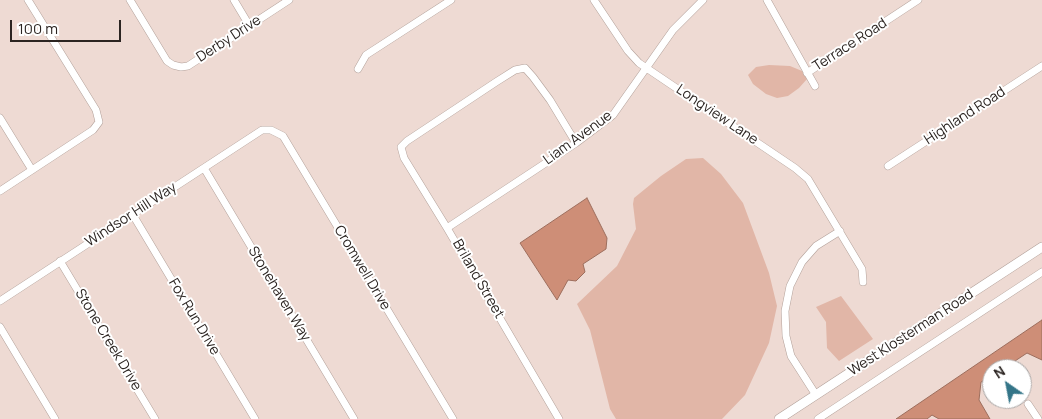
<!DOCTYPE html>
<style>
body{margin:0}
#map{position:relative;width:1042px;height:419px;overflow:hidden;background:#eedad3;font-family:Manrope,sans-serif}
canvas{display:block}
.north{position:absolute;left:982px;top:359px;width:50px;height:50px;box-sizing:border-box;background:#fff;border:1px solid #aaa7a6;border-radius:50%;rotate:327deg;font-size:14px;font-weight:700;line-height:20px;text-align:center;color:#2b2421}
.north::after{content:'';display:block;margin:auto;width:18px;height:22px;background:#347588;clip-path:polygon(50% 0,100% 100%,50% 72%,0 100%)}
.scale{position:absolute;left:10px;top:20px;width:111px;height:22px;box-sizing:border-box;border:2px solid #2b2421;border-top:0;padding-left:6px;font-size:15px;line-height:18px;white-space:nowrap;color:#2b2421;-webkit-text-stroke:4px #fff;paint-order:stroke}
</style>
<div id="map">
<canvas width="1042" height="419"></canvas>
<div class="north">N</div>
<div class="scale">100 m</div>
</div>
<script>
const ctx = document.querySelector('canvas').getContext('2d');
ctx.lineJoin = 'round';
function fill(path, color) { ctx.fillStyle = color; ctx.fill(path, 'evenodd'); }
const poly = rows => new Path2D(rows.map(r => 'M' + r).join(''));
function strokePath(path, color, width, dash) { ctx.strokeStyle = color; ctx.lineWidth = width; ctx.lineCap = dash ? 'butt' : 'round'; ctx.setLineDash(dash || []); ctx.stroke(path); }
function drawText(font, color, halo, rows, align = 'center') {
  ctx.font = font + ' Manrope,sans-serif'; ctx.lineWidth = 4; ctx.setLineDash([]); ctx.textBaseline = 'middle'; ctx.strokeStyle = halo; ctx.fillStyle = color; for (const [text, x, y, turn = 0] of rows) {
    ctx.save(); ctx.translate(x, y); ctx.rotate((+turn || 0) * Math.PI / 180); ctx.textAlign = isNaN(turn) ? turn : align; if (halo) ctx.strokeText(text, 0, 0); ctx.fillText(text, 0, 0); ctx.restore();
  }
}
const green = poly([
 [769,65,790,66,802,71,807,79,799,88,788,96,777,98,766,94,753,84,748,75,756,67],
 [703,158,721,174,743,203,769,273,777,306,769,343,745,395,722,419,616,419,610,409,590,330,577,304,617,266,636,229,633,204,634,198,661,176,686,159],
 [841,296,873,339,839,361,827,348,826,322,816,307]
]);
const water = poly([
 [587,198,607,238,606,249,583,264,585,272,576,281,568,280,557,300,520,243,587,198],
 [1042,320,1042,360,1027,353,1003,369,992,369,992,376,981,382,979,400,990,419,939,419,932,415,927,419,896,419,1042,320]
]);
const minor = poly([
 [130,0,167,61,173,65,181,67,188,66,289,0],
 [234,0,249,25],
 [594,0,628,51,639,63,795,168,808,179,862,269,863,282],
 [767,0,815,86],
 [358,69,366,55,451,0],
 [807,73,918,0],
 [0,118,32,170],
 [888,166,1042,66],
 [204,168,354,419],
 [0,191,93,130,99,122,96,110,28,0],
 [133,215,255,419],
 [447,228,576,143,613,115,673,30,703,0],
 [60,261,155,419],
 [0,301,262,130,271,130,283,136,453,419],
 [0,327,55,419],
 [816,395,791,356,786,336,785,311,790,286,802,262,816,246,840,231],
 [1028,404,1038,419],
 [559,419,447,228,404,158,401,147,407,141,496,82,515,70,525,68,533,77,550,100,576,143],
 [818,419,1042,272]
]);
const tertiary = poly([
 [779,419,1042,247]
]);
const streetNames = [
 ["Derby Drive",229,39,-33],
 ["Terrace Road",850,45,-33],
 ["Longview Lane",717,115,34],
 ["Highland Road",965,116,-33],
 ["Liam Avenue",578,138,-36],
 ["Windsor Hill Way",131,215,-33],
 ["Cromwell Drive",362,268,59],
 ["Briland Street",478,279,60],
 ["Stonehaven Way",279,294,59],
 ["Fox Run Drive",194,317,59],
 ["West Klosterman Road",911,333,-33],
 ["Stone Creek Drive",108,340,59]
];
fill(green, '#e1b6a7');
fill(water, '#ce8e77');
strokePath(water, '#9d6e5d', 1);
strokePath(minor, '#b2a099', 8);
strokePath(tertiary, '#b2a099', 10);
strokePath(minor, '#fff', 7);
strokePath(tertiary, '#fff', 9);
drawText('14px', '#2b2421', '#fff', streetNames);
</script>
